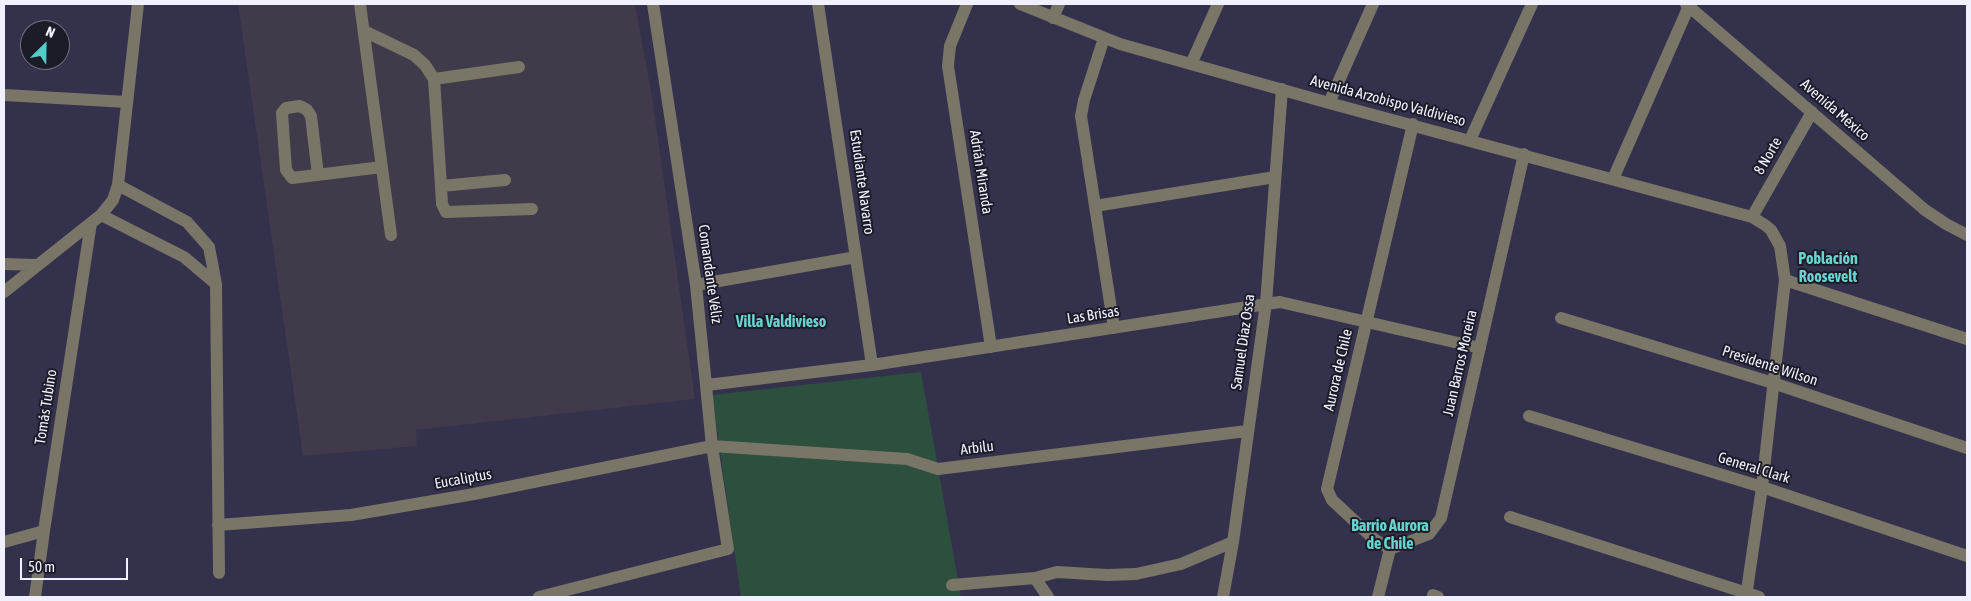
<!DOCTYPE html>
<meta charset="utf-8">
<style>
body{margin:0}
#map{position:relative;width:1971px;height:601px;overflow:hidden;background:#34314d;font-family:"Asap Condensed",sans-serif}
canvas{display:block}
.frame{position:absolute;inset:0;border:5px solid #f1f0ff;pointer-events:none}
.north{position:absolute;left:20px;top:20px;width:50px;height:50px;box-sizing:border-box;background:#1c1b28;border:1px solid #71707e;border-radius:50%;rotate:23deg;font-size:14px;font-weight:700;line-height:20px;text-align:center;color:#f1f0ff}
.north::after{content:'';display:block;margin:auto;width:18px;height:22px;background:#53cdc9;clip-path:polygon(50% 0,100% 100%,50% 72%,0 100%)}
.scale{position:absolute;left:20px;top:558px;width:108px;height:22px;box-sizing:border-box;border:2px solid #f1f0ff;border-top:0;padding-left:6px;font-size:15px;line-height:18px;white-space:nowrap;color:#f1f0ff;-webkit-text-stroke:4px #1c1b28;paint-order:stroke}
</style>
<div id="map">
<canvas width="1971" height="601"></canvas>
<div class="frame"></div>
<div class="north">N</div>
<div class="scale">50 m</div>
</div>
<script>
const ctx = document.querySelector('canvas').getContext('2d');
ctx.lineJoin = 'round';
function fill(path, color) { ctx.fillStyle = color; ctx.fill(path, 'evenodd'); }
const poly = rows => new Path2D(rows.map(r => 'M' + r).join(''));
function strokePath(path, color, width, dash) { ctx.strokeStyle = color; ctx.lineWidth = width; ctx.lineCap = dash ? 'butt' : 'round'; ctx.setLineDash(dash || []); ctx.stroke(path); }
function drawText(font, color, halo, rows, align = 'center') {
  ctx.font = font + ' "Asap Condensed",sans-serif'; ctx.lineWidth = 4; ctx.setLineDash([]); ctx.textBaseline = 'middle'; ctx.strokeStyle = halo; ctx.fillStyle = color; for (const [text, x, y, turn = 0] of rows) {
    ctx.save(); ctx.translate(x, y); ctx.rotate((+turn || 0) * Math.PI / 180); ctx.textAlign = isNaN(turn) ? turn : align; if (halo) ctx.strokeText(text, 0, 0); ctx.fillText(text, 0, 0); ctx.restore();
  }
}
const industrial = poly([
 [238,4,635,4,652,97,695,399,416,430,417,446,303,456]
]);
const green = poly([
 [921,372,961,597,741,597,712,395]
]);
const minor = poly([
 [360,4,391,235],
 [818,4,872,365],
 [967,4,950,46,948,66,991,347],
 [1020,4,1120,44,1329,103,1752,217,1765,225,1771,230,1780,246,1785,280,1762,487,1746,597],
 [1686,4,1925,210,1946,224,1967,235],
 [1053,18,1059,4],
 [364,31,414,55,425,65,434,79,441,186,505,180],
 [1104,38,1084,100,1081,116,1114,328],
 [1191,64,1218,4],
 [434,79,519,67],
 [4,95,127,102],
 [1329,103,1373,4],
 [1470,140,1532,4],
 [318,175,311,116,307,110,300,106,286,108,282,113,286,170,292,178,382,167],
 [1613,179,1689,6],
 [118,185,187,222,209,247,216,284,219,573],
 [441,186,442,204,446,212,532,209],
 [1095,206,1275,177],
 [101,215,184,257,216,284],
 [1752,217,1812,112],
 [4,264,37,265],
 [1785,280,1967,339],
 [696,285,856,257],
 [4,292,101,215,113,200,118,185,138,4],
 [1561,318,1773,383,1967,448],
 [707,385,872,365,1280,302,1480,348],
 [1529,416,1762,487,1967,556],
 [1510,517,1759,597],
 [218,525,351,515,474,494,712,446,907,459,938,469,1247,431],
 [4,542,44,531],
 [1390,549,1374,539,1332,500,1327,489,1413,124],
 [1390,549,1429,534,1441,518,1524,154],
 [1035,578,1048,597],
 [952,585,1035,578,1057,572,1107,575,1136,574,1181,564,1233,542],
 [1433,595,1438,597],
 [35,597,44,531,91,223],
 [539,597,728,549,712,446,696,285,653,4],
 [1223,597,1233,542,1266,303,1282,89],
 [1378,597,1390,549]
]);
const streetNames = [
 ["Avenida Arzobispo Valdivieso",1388,101,15],
 ["Avenida México",1835,110,41],
 ["8 Norte",1768,156,-60],
 ["Adrián Miranda",981,172,81],
 ["Estudiante Navarro",862,182,82],
 ["Comandante Véliz",710,274,82],
 ["Las Brisas",1093,315,-9],
 ["Samuel Díaz Ossa",1243,342,-82],
 ["Juan Barros Moreira",1460,363,-77],
 ["Presidente Wilson",1770,366,18],
 ["Aurora de Chile",1338,370,-77],
 ["Tomás Tubino",46,407,-81],
 ["Arbilu",977,448,-7],
 ["General Clark",1754,468,17],
 ["Eucaliptus",463,479,-10]
];
const neighbourhoodNames = [
 ["Población",1828,259],
 ["Roosevelt",1828,277],
 ["Villa Valdivieso",781,322],
 ["Barrio Aurora",1390,526],
 ["de Chile",1390,544]
];
fill(industrial, '#403a4b');
fill(green, '#2d4f3d');
strokePath(minor, '#797567', 12);
drawText('15px', '#f1f0ff', '#1c1b28', streetNames);
drawText('bold 16px', '#68d4d0', '#1c1b28', neighbourhoodNames);
</script>
